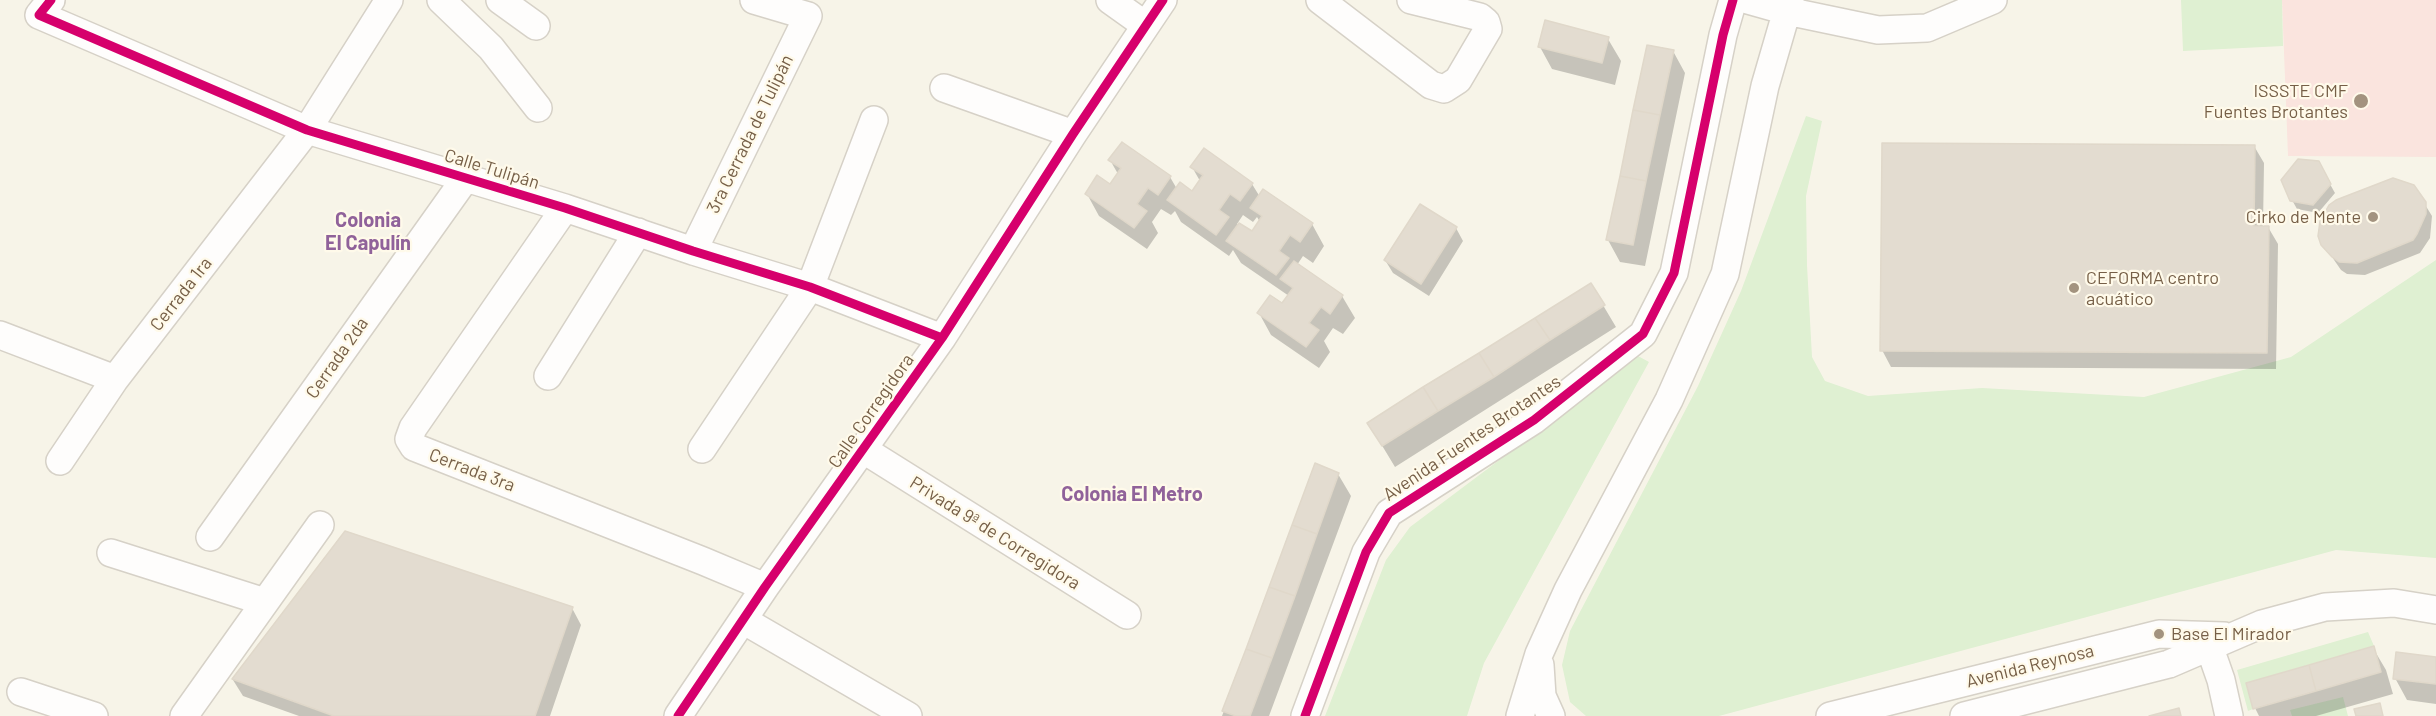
<!DOCTYPE html>
<meta charset="utf-8">
<style>
body{margin:0}
canvas{display:block;background:#f7f4e8}
</style>
<canvas width="2436" height="716"></canvas>
<script>
const ctx = document.querySelector('canvas').getContext('2d');
ctx.lineJoin = 'round';
function fill(path, color) { ctx.fillStyle = color; ctx.fill(path, 'evenodd'); }
const poly = rows => new Path2D(rows.map(r => 'M' + r).join(''));
function strokePath(path, color, width, dash) { ctx.strokeStyle = color; ctx.lineWidth = width; ctx.lineCap = dash ? 'butt' : 'round'; ctx.setLineDash(dash || []); ctx.stroke(path); }
function drawText(font, color, halo, rows, align = 'center') {
  ctx.font = font + ' Barlow,sans-serif'; ctx.lineWidth = 4.5; ctx.setLineDash([]); ctx.textBaseline = 'middle'; ctx.strokeStyle = halo; ctx.fillStyle = color; for (const [text, x, y, turn = 0] of rows) {
    ctx.save(); ctx.translate(x, y); ctx.rotate((+turn || 0) * Math.PI / 180); ctx.textAlign = isNaN(turn) ? turn : align; if (halo) ctx.strokeText(text, 0, 0); ctx.fillText(text, 0, 0); ctx.restore();
  }
}
const medical = poly([
 [2282,0,2436,0,2436,157,2288,156]
]);
const green = poly([
 [2181,0,2282,0,2283,46,2183,51],
 [1806,116,1822,121,1806,196,1807,265,1812,357,1825,381,1868,396,1982,388,2144,397,2291,357,2436,260,2436,558,2336,550,1719,716,1586,716,1570,702,1562,665,1570,631,1698,386,1741,291],
 [1638,356,1649,362,1484,663,1467,716,1325,716,1386,560,1410,527],
 [2368,632,2374,646,2246,683,2253,709,2248,711,2237,670],
 [2343,697,2348,716,2292,716,2290,710]
]);
const shadow = poly([
 [1608,39,1621,61,1615,85,1552,69,1540,47],
 [1673,51,1685,73,1645,266,1620,262,1608,240],
 [2254,146,2264,163,2263,227,2268,227,2278,244,2276,369,1891,367,1882,350],
 [1110,160,1170,177,1177,189,1192,193,1200,181,1192,167,1252,184,1260,197,1312,224,1324,246,1313,263,1303,256,1297,265,1342,296,1355,318,1343,334,1333,328,1324,341,1330,352,1319,368,1271,335,1259,313,1282,305,1289,296,1241,263,1233,250,1229,256,1181,222,1175,211,1171,215,1161,209,1152,222,1158,233,1147,249,1099,216,1087,194,1110,186,1118,174],
 [1243,215,1253,222,1257,217,1260,222,1252,233,1237,224],
 [2318,163,2335,193,2318,213,2297,209,2292,200],
 [2424,203,2432,216,2430,238,2420,253,2365,275,2347,274,2341,270,2323,244],
 [1456,228,1463,241,1429,296,1393,273,1385,260],
 [1591,285,1616,327,1395,467,1369,424],
 [1316,465,1338,474,1351,496,1269,716,1222,716],
 [346,533,572,608,581,625,550,716,299,716,243,696,233,680],
 [2373,648,2386,670,2393,694,2316,716,2259,716,2255,708],
 [2436,658,2436,704,2407,700,2395,678]
]);
const building = poly([
 [1545,20,1609,37,1602,63,1538,47,1545,20],
 [1647,45,1674,50,1660,115,1633,110,1647,45],
 [1633,110,1660,115,1646,181,1620,176,1633,110],
 [1122,142,1171,176,1158,195,1148,188,1137,204,1147,211,1134,228,1085,194,1097,175,1110,184,1121,168,1108,160,1122,142],
 [1882,143,2255,145,2254,226,2269,226,2267,353,1880,351,1882,143],
 [1204,148,1253,183,1240,201,1230,194,1219,210,1229,217,1216,235,1167,200,1180,182,1192,191,1203,175,1190,167,1204,148],
 [2298,159,2319,161,2331,184,2313,205,2290,201,2281,180,2298,159],
 [1620,176,1646,181,1633,245,1606,240,1620,176],
 [2393,178,2414,185,2426,202,2426,214,2417,234,2413,240,2357,263,2339,262,2332,257,2321,245,2318,236,2320,221,2329,205,2336,200,2393,178],
 [1263,189,1313,223,1300,242,1290,235,1279,251,1289,258,1276,275,1226,241,1239,223,1252,231,1262,216,1250,208,1263,189],
 [1420,204,1457,227,1421,284,1384,260,1420,204],
 [1294,261,1343,295,1330,314,1321,307,1309,323,1319,330,1306,347,1257,313,1270,295,1282,303,1293,288,1280,279,1294,261],
 [1591,283,1605,305,1550,340,1535,318,1591,283],
 [1535,318,1550,340,1494,377,1479,353,1535,318],
 [1479,353,1494,377,1438,411,1423,387,1479,353],
 [1423,387,1438,411,1382,446,1367,423,1423,387],
 [1315,463,1339,473,1317,534,1292,525,1315,463],
 [1292,525,1317,534,1295,596,1269,587,1292,525],
 [345,531,573,607,535,716,334,716,232,679,345,531],
 [1269,587,1295,596,1272,658,1246,649,1269,587],
 [2374,646,2381,672,2316,691,2309,665,2374,646],
 [1246,649,1272,658,1250,716,1236,716,1222,711,1246,649],
 [2396,652,2436,657,2436,684,2393,679,2396,652],
 [2309,665,2316,691,2253,709,2246,683,2309,665],
 [2380,703,2383,716,2356,716,2354,709,2380,703],
 [2179,708,2181,716,2149,716,2179,708]
]);
const minor = poly([
 [51,0,39,15,307,130,565,208,693,251,810,287,942,338],
 [441,0,491,48,538,108],
 [500,0,536,26],
 [1110,0,1145,25],
 [1320,0,1431,85,1444,89,1458,80,1488,29,1486,22,1480,17,1411,0],
 [1748,0,1787,11,1878,30,1927,28,1993,0],
 [944,88,1073,134],
 [565,208,413,428,409,439,414,447,703,561,765,587],
 [693,251,808,16,754,0],
 [0,335,115,379],
 [548,376,638,232],
 [702,449,810,287,874,120],
 [864,450,1127,615],
 [60,461,115,379,307,130,389,0],
 [210,537,465,179],
 [111,553,265,602],
 [743,620,908,716],
 [2206,637,2221,680,2229,716],
 [1540,665,1542,696,1551,716],
 [21,692,94,716],
 [184,716,320,525],
 [678,716,765,587,942,338,1073,134,1163,0],
 [1305,716,1366,552,1389,513,1534,420,1643,334,1674,273,1723,35,1733,0],
 [1520,716,1539,654,1568,590,1669,400,1725,274,1765,86,1790,0],
 [1830,716,2159,634,2224,636],
 [1964,716,2169,664,2262,624,2325,607,2394,603,2436,610]
]);
const cycleway = poly([
 [51,0,39,15,307,130,565,208,693,251,810,287,942,338],
 [678,716,765,587,942,338,1073,134,1163,0],
 [1305,716,1366,552,1389,513,1534,420,1643,334,1674,273,1723,35,1733,0]
]);
const markers = [
 [2361,101,8,"#a3937f"],
 [2373,217,6,"#a3937f"],
 [2074,288,6,"#a3937f"],
 [2159,634,6,"#a3937f"]
];
const poiNames = [
 ["ISSSTE CMF",2348,91],
 ["Fuentes Brotantes",2348,112],
 ["Cirko de Mente",2361,217],
 ["CEFORMA centro",2086,278,"left"],
 ["acuático",2086,299,"left"],
 ["Base El Mirador",2171,634,"left"]
];
const streetNames = [
 ["3ra Cerrada de Tulipán",750,134,-64],
 ["Calle Tulipán",492,169,17],
 ["Cerrada 1ra",181,294,-52],
 ["Cerrada 2da",337,358,-55],
 ["Calle Corregidora",871,411,-55],
 ["Avenida Fuentes Brotantes",1472,438,-34],
 ["Cerrada 3ra",472,470,21],
 ["Privada 9ª de Corregidora",995,533,32],
 ["Avenida Reynosa",2030,666,-14]
];
const neighbourhoodNames = [
 ["Colonia",368,220],
 ["El Capulín",368,243],
 ["Colonia El Metro",1132,494]
];
fill(medical, '#fae4de');
fill(green, '#dff0d2');
fill(shadow, '#0003');
fill(building, '#e3dcd0');
strokePath(building, '#e0d8ca', 1.5);
strokePath(minor, '#d6d1c7', 30);
strokePath(minor, '#fefdfc', 27);
strokePath(cycleway, '#d6006c', 9);
for (const [x, y, r, color] of markers) { const dot = new Path2D(); dot.arc(x, y, r, 0, 2 * Math.PI); ctx.fillStyle = color; ctx.fill(dot); strokePath(dot, '#fffaea', 2); }
drawText('18px', '#765f47', '#fffaea', poiNames, 'right');
drawText('18px', '#765f47', '#fffaea', streetNames);
drawText('bold 20px', '#90629a', '#fffaea', neighbourhoodNames);
</script>
